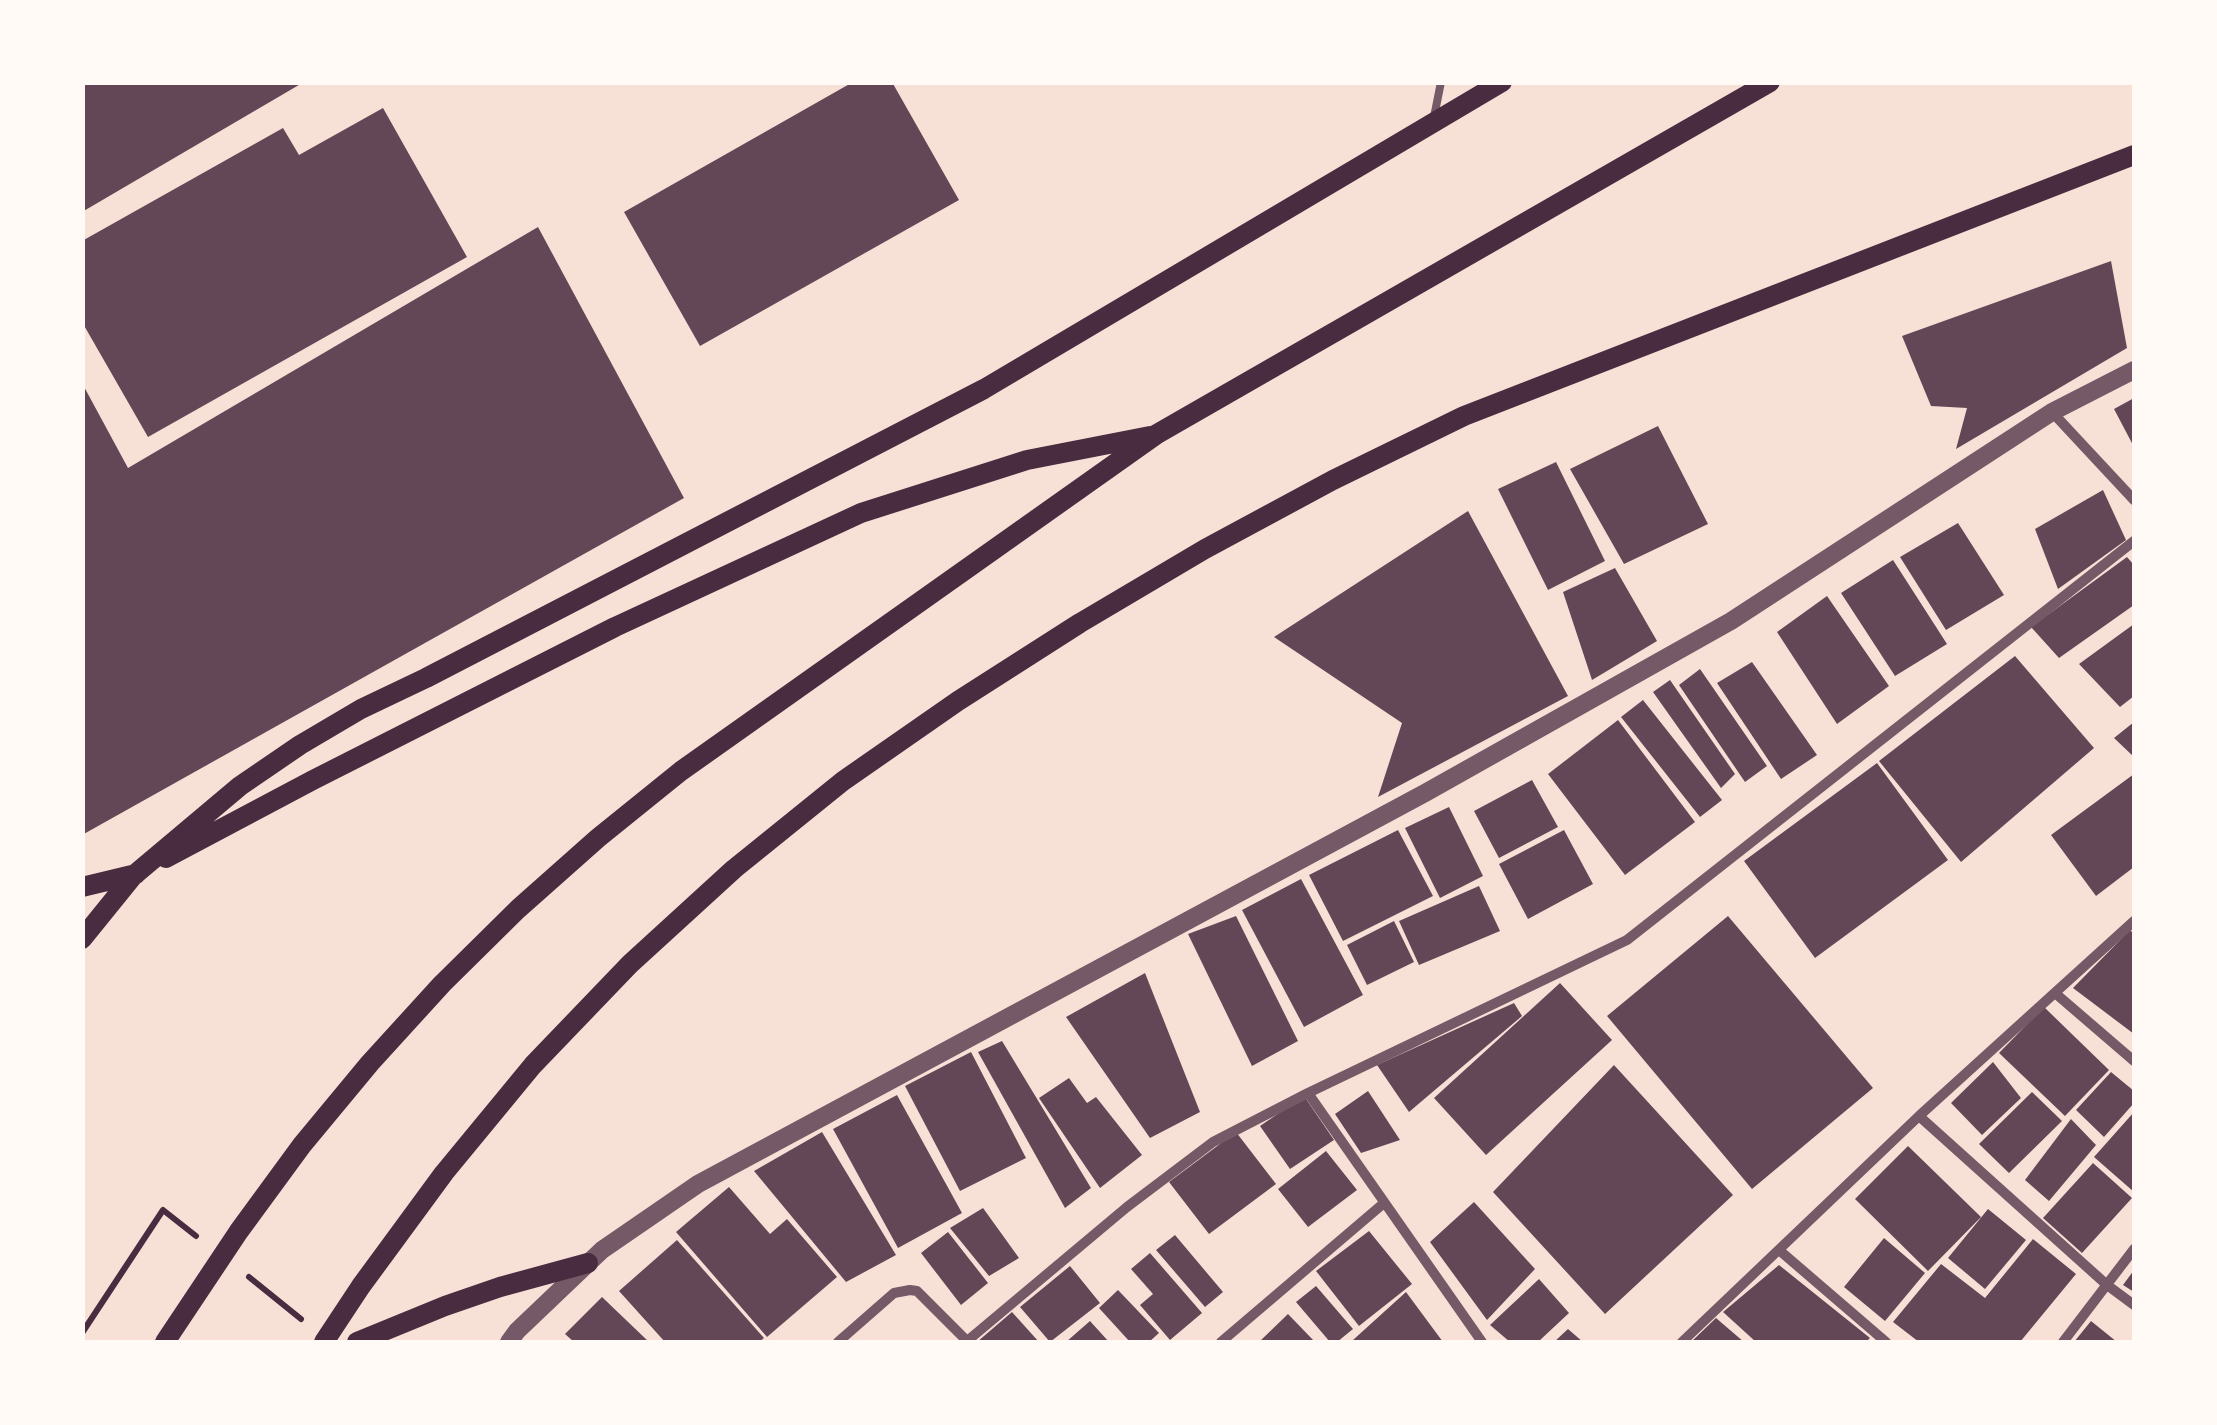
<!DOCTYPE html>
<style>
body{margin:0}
#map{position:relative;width:2217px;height:1425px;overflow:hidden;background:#f7e1d7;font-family:"Alegreya Sans",sans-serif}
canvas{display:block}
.frame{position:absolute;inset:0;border:85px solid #fffaf5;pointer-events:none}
</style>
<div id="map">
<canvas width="2217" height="1425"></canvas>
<div class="frame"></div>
</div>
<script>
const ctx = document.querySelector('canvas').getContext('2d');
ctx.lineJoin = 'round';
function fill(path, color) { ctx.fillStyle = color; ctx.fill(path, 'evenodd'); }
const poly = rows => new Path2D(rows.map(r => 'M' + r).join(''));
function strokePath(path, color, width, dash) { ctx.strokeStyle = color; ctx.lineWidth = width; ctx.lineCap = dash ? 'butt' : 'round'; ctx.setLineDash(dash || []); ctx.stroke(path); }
const building = poly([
 [82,82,304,82,82,212],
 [853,82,892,82,959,200,700,346,624,212],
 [383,108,467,257,148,437,82,322,82,241,283,128,299,155],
 [538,227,684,498,82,835,82,383,128,468],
 [2111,261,2127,348,1956,449,1967,408,1931,406,1902,336],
 [2134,398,2134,447,2114,409],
 [1658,426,1708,524,1624,564,1570,469],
 [1556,462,1605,561,1548,590,1498,489],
 [2103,490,2126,540,2058,589,2035,529],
 [1468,511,1568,696,1378,797,1402,723,1274,637],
 [1958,523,2004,595,1946,630,1900,557],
 [2127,557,2134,565,2134,605,2059,658,2031,627],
 [1893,560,1947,644,1895,676,1841,593],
 [1615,568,1657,641,1592,680,1563,592],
 [1827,596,1889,686,1837,724,1777,632],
 [2134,624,2134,696,2120,707,2079,664],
 [2015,656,2094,748,1961,862,1879,761],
 [1752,662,1817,755,1781,779,1717,683],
 [1700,669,1767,766,1745,782,1679,685],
 [1670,680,1735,774,1721,788,1653,692],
 [1643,700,1722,800,1700,817,1621,717],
 [1618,720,1695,822,1625,875,1548,774],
 [2134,722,2134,757,2114,738],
 [1877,763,1948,860,1815,958,1744,861],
 [2134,774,2134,867,2096,896,2051,835],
 [1532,780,1558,827,1499,858,1474,811],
 [1449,807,1483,876,1440,898,1405,828],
 [1398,830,1433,896,1343,941,1309,875],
 [1564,830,1593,884,1528,919,1499,864],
 [1301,879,1363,995,1304,1027,1242,910],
 [1479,886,1500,931,1419,965,1399,921],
 [1236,916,1298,1041,1252,1066,1188,934],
 [1728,916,1873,1088,1752,1189,1607,1016],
 [1394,921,1414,962,1367,985,1347,945],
 [2130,930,2134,934,2134,1034,2073,988],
 [1145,973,1200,1112,1150,1138,1066,1017],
 [1560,983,1612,1040,1486,1155,1434,1098],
 [1514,1003,1522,1016,1409,1112,1377,1065],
 [2044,1007,2109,1070,2065,1116,1999,1053],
 [1002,1041,1091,1188,1065,1208,978,1052],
 [971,1052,1026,1158,960,1191,905,1086],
 [1993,1062,2021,1098,1982,1135,1951,1103],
 [1614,1065,1733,1195,1605,1314,1493,1192],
 [2111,1072,2134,1091,2134,1103,2104,1137,2076,1110],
 [1069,1078,1087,1103,1096,1097,1142,1155,1100,1188,1039,1098],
 [1368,1091,1400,1140,1361,1153,1335,1114],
 [2032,1092,2062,1121,2009,1173,1979,1144],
 [897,1095,962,1213,898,1248,833,1129],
 [1304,1096,1334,1140,1290,1169,1260,1126],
 [2134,1112,2134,1192,2094,1157],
 [2071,1119,2096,1145,2049,1201,2025,1180],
 [822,1132,896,1255,846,1282,754,1171],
 [1236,1132,1276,1184,1209,1234,1169,1182],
 [1908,1146,1981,1217,1928,1271,1855,1199],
 [1326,1151,1357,1190,1308,1227,1278,1189],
 [2093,1163,2132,1198,2082,1253,2043,1218],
 [729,1187,770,1234,787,1219,837,1277,767,1337,676,1232],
 [1474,1202,1535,1269,1487,1320,1430,1242],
 [983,1208,1019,1258,989,1276,950,1228],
 [1988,1209,2026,1240,1985,1289,1948,1258],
 [1369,1231,1412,1284,1359,1326,1316,1271],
 [948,1232,988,1283,961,1305,921,1253],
 [1175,1235,1223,1292,1205,1307,1156,1250],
 [1884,1238,1925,1273,1885,1321,1844,1287],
 [2033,1239,2076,1274,2020,1342,1919,1342,1893,1322,1941,1264,1985,1298],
 [677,1240,764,1338,759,1342,665,1342,619,1291],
 [1150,1253,1202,1313,1170,1340,1140,1305,1153,1294,1131,1269],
 [1779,1265,1870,1338,1866,1342,1756,1342,1723,1312],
 [1070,1266,1100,1303,1050,1342,1020,1307],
 [2134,1270,2134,1292,2123,1285],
 [1539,1279,1569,1313,1538,1342,1510,1342,1490,1325],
 [1316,1286,1353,1329,1337,1342,1330,1342,1296,1302],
 [1118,1290,1159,1333,1149,1342,1130,1342,1099,1308],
 [1406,1292,1443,1342,1355,1342,1353,1340],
 [602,1297,649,1342,574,1342,565,1334],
 [1012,1312,1039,1342,977,1342],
 [1288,1314,1315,1342,1259,1342],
 [1716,1318,1744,1342,1691,1342],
 [1090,1321,1109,1342,1066,1342],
 [2091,1321,2117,1342,2074,1342],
 [1568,1329,1583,1342,1554,1342]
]);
const path = poly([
 [249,1277,301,1319],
 [82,1333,163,1210,196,1236]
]);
const service = poly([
 [1434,117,1441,82]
]);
const minor = poly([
 [2052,412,2134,500],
 [2055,993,2134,1061],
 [1308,1093,1482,1342],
 [1919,1116,2107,1285,2134,1305],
 [1779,1250,1886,1342],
 [838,1342,894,1293,910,1290,917,1291,968,1342],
 [966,1342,1127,1207,1213,1142,1308,1093,1627,940,2134,541],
 [1221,1342,1384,1203],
 [1682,1342,1919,1116,2134,921],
 [2063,1342,2134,1249]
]);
const tertiary = poly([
 [509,1342,517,1331,602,1250,698,1184,1425,793,1731,621,2052,412,2134,370]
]);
const secondary = poly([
 [166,858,313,780,615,627,861,513,1027,460,1150,436],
 [82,887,136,874],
 [82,939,133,876,240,786,300,745,361,709,426,678,984,389,1502,82],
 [165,1342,239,1231,302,1145,370,1063,442,984,518,909,598,838,681,771,1157,434,1770,82],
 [324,1342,361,1286,444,1173,533,1065,630,964,734,869,843,781,958,701,1080,623,1205,549,1333,480,1464,416,2134,155],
 [357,1342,445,1306,500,1287,588,1263]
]);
fill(building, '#644757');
strokePath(path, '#4a2c40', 6);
strokePath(service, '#755966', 8);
strokePath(minor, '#755966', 10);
strokePath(tertiary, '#755966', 18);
strokePath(secondary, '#4a2c40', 20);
</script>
